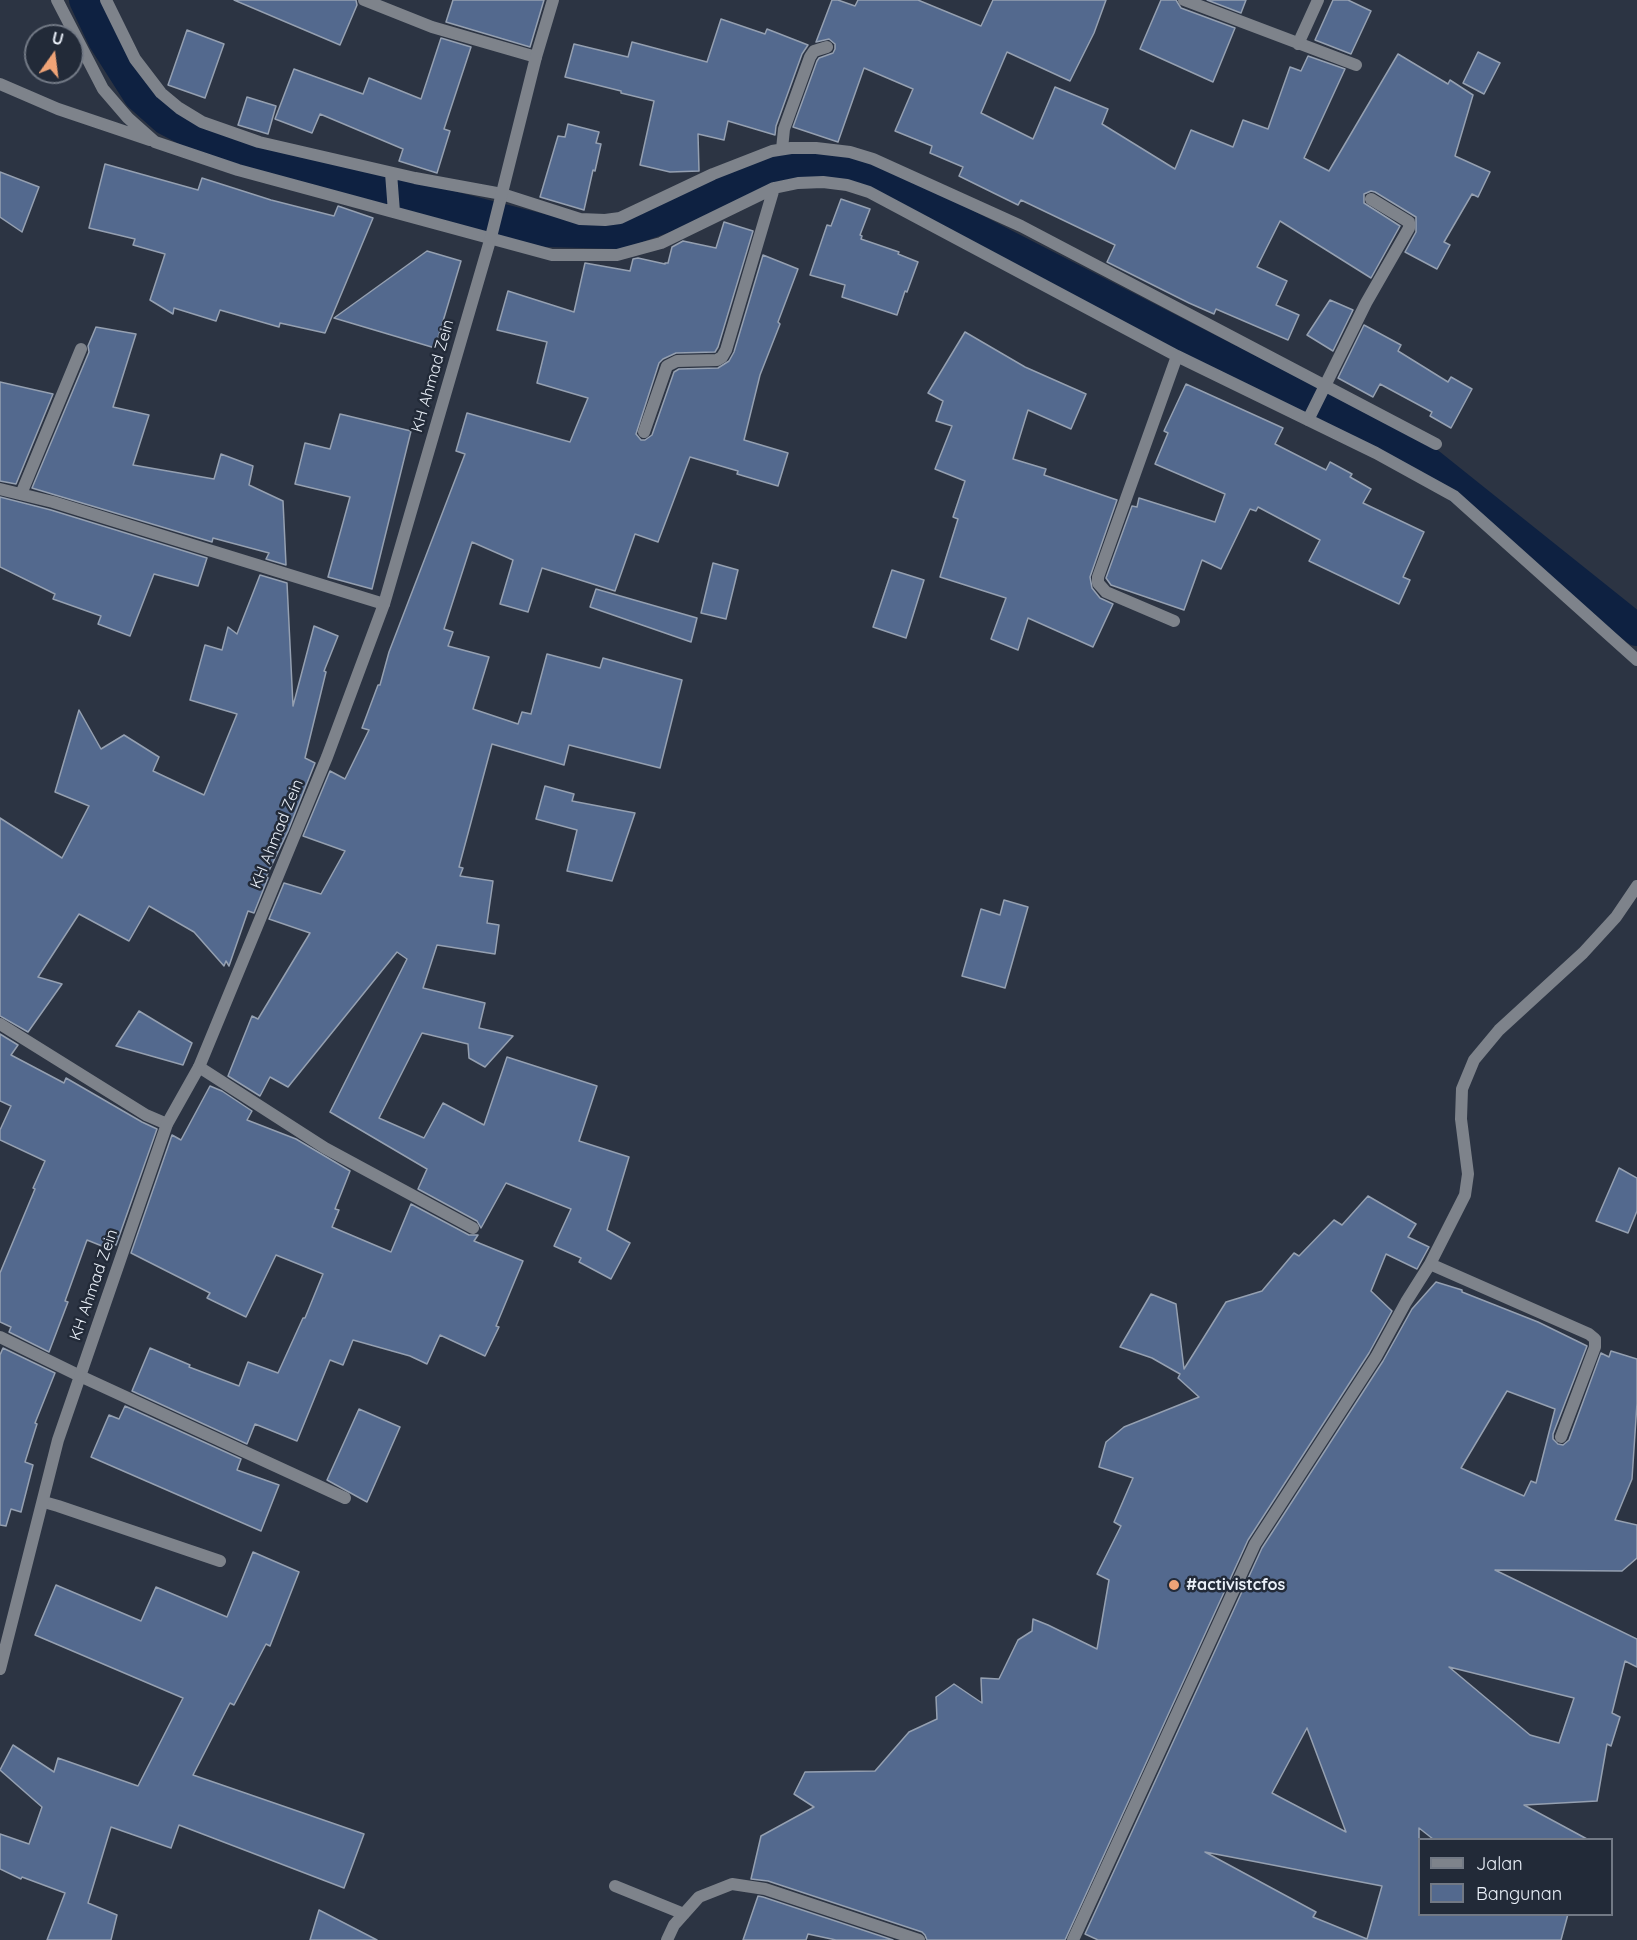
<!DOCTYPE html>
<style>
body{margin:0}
#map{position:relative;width:1637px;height:1940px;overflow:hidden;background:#2c3443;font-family:Quicksand,sans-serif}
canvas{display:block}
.legend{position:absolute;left:1418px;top:1838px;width:195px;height:78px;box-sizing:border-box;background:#222a38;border:2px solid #727985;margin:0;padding:8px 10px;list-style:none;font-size:18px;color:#eaf0f9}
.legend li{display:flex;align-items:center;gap:12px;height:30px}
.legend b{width:30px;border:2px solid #727985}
.north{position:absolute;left:24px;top:24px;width:60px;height:60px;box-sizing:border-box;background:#222a38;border:2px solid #727985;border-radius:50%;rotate:14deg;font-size:16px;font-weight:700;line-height:24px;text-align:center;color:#eaf0f9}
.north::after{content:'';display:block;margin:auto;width:21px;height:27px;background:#efa377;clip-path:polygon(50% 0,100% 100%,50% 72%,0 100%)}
</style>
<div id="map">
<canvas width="1637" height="1940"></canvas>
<ul class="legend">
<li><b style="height:8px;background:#7e838b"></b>Jalan</li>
<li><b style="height:16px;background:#53698e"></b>Bangunan</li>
</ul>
<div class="north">U</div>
</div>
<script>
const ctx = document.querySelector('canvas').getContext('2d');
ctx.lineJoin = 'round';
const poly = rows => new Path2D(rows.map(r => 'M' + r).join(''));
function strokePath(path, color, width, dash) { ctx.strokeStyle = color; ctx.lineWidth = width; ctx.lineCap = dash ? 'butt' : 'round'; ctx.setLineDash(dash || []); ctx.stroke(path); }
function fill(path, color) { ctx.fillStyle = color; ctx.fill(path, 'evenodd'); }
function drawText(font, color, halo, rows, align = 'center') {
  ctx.font = font + ' Quicksand,sans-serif'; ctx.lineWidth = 5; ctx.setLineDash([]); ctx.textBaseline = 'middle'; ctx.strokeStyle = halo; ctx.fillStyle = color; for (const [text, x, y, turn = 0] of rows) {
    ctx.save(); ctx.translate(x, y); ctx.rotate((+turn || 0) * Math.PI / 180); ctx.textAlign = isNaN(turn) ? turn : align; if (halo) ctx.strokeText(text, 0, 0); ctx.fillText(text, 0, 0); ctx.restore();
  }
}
const canal = poly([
 [85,0,104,40,139,95,166,119,210,142,412,197,546,231,620,233,696,206,755,173,797,162,855,168,1427,462,1637,630]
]);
const building = poly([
 [234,0,356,0,357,5,340,45,234,0],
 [453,0,544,0,530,47,446,22,453,0],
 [832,0,838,0,855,6,858,0,918,0,981,26,993,0,1106,0,1094,33,1070,81,1007,52,981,113,1033,139,1055,87,1108,109,1102,124,1175,169,1191,130,1233,147,1243,120,1268,129,1290,67,1301,71,1308,56,1345,69,1304,158,1329,171,1398,54,1448,84,1450,80,1473,95,1455,156,1490,172,1478,197,1472,194,1444,242,1450,245,1437,269,1405,252,1416,232,1416,217,1375,192,1371,191,1364,194,1364,203,1400,226,1371,278,1280,221,1257,267,1287,281,1276,305,1299,315,1288,340,1216,309,1214,314,1189,303,1107,262,1115,245,1021,200,1018,205,959,176,963,167,930,153,932,146,895,131,913,89,864,68,838,142,793,127,817,61,819,58,833,53,835,49,835,44,829,39,816,42,832,0],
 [1161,0,1176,0,1181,8,1235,28,1213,82,1140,49,1161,0],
 [1207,0,1246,0,1241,13,1207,0],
 [1333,0,1348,0,1371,11,1351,54,1315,40,1333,0],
 [721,19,765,34,767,29,808,45,802,54,776,126,775,135,728,121,724,140,698,134,699,171,670,172,640,165,654,101,621,93,621,91,565,77,574,44,628,57,632,42,707,62,721,19],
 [187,30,224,44,205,98,168,85,187,30],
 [441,38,471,47,444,129,450,131,437,173,399,161,403,149,320,114,312,133,275,119,294,69,363,94,369,78,421,99,441,38],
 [1478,52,1500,63,1484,94,1463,83,1478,52],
 [247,97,276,106,268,134,238,125,247,97],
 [568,124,599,132,596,143,601,144,595,171,593,170,584,210,540,197,558,136,565,137,568,124],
 [105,164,198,190,202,178,271,200,334,216,338,206,373,218,325,333,280,323,279,327,220,310,216,321,174,308,173,314,150,300,165,254,133,245,135,239,89,228,105,164],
 [0,172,39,187,22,232,0,217,0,172],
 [841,199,870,209,860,235,862,236,861,239,899,252,898,254,918,262,907,292,905,291,897,315,842,297,845,285,810,275,827,225,831,226,841,199],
 [724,222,753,231,718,347,715,352,676,353,663,359,659,363,636,434,641,440,645,440,652,435,674,372,679,369,718,368,729,361,734,352,763,255,798,269,778,322,780,324,760,375,744,440,788,453,778,486,737,474,738,471,690,457,658,542,635,534,615,591,542,568,528,612,500,604,513,560,472,542,444,629,453,632,448,646,489,657,473,709,518,724,522,712,531,714,547,654,600,668,603,658,682,680,660,768,569,745,564,765,492,744,459,867,463,868,460,876,493,881,487,923,499,925,495,954,437,945,423,988,485,1003,479,1028,513,1036,485,1067,469,1058,468,1044,422,1033,379,1118,424,1138,443,1103,484,1125,507,1057,597,1086,579,1141,629,1157,607,1230,630,1243,611,1279,579,1262,581,1258,554,1246,571,1209,506,1183,481,1228,477,1221,418,1189,427,1169,330,1112,407,959,397,952,288,1087,270,1077,260,1096,228,1076,252,1016,258,1019,310,933,269,919,284,883,321,894,345,851,303,836,330,771,345,779,369,730,362,728,378,685,380,685,389,652,465,454,456,451,467,413,570,442,588,398,537,383,547,342,497,330,508,291,574,312,585,263,630,271,633,259,638,258,665,264,665,263,668,263,672,247,683,241,716,248,724,222],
 [427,251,461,261,435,348,334,318,427,251],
 [1330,300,1353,310,1333,351,1307,335,1330,300],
 [1364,325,1401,345,1398,351,1448,382,1451,377,1472,389,1451,428,1430,416,1432,412,1380,384,1373,397,1338,378,1364,325],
 [96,327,136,334,113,407,149,415,133,465,214,479,221,454,253,466,249,485,283,501,286,565,266,559,269,553,213,538,212,542,32,488,89,352,88,346,96,327],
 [965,332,1025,367,1086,394,1071,429,1028,410,1013,459,1046,469,1044,475,1117,500,1090,577,1092,588,1100,598,1113,604,1093,647,1028,618,1018,650,991,639,1006,598,940,577,958,519,953,517,965,481,935,469,952,426,936,421,943,401,928,393,965,332],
 [0,382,53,394,16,484,0,481,0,382],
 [1186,384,1283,428,1275,444,1326,470,1330,462,1352,474,1350,477,1371,489,1363,503,1424,532,1403,577,1410,580,1399,604,1309,561,1320,540,1258,507,1256,511,1250,509,1221,569,1202,560,1184,610,1111,585,1106,578,1132,506,1137,507,1139,498,1215,522,1225,494,1155,464,1168,433,1164,431,1186,384],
 [340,414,411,431,372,589,328,577,350,497,295,484,305,443,330,449,340,414],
 [0,497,51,510,207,558,198,586,154,574,130,636,98,624,101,616,53,599,55,594,0,567,0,497],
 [713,563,738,570,726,619,701,613,713,563],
 [892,570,924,580,906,638,873,627,892,570],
 [260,575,287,583,293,706,314,626,338,636,324,671,326,672,305,758,315,763,288,831,266,877,268,878,254,913,248,911,229,966,226,961,224,966,194,932,149,906,129,941,79,914,38,977,62,984,28,1032,0,1016,0,818,62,858,89,806,55,792,79,710,101,749,124,735,159,757,153,771,204,795,237,714,190,700,205,645,222,650,228,627,237,634,260,575],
 [596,589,697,618,691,642,590,607,596,589],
 [545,786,574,794,572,801,635,813,612,881,567,871,577,830,536,819,545,786],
 [1004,900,1028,907,1005,988,962,976,981,909,1000,915,1004,900],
 [139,1011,192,1043,183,1065,116,1046,139,1011],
 [0,1034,18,1045,11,1055,64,1083,66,1078,142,1122,157,1129,116,1245,105,1239,102,1246,87,1240,65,1301,68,1302,49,1352,9,1332,11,1327,0,1322,0,1273,35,1189,33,1188,45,1161,0,1140,0,1130,11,1106,0,1101,0,1034],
 [210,1086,222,1091,252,1111,247,1120,296,1139,350,1171,335,1209,339,1210,332,1227,391,1252,411,1204,469,1235,478,1235,474,1241,523,1261,496,1326,499,1327,485,1356,440,1335,427,1364,410,1356,353,1340,343,1365,330,1360,297,1441,255,1424,247,1444,132,1391,150,1348,190,1365,189,1367,239,1386,248,1362,278,1373,303,1318,305,1318,323,1274,276,1255,246,1317,207,1298,210,1293,131,1253,172,1135,181,1140,210,1086],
 [1619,1168,1637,1178,1637,1211,1628,1233,1596,1221,1619,1168],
 [1368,1196,1416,1224,1408,1237,1429,1247,1417,1269,1386,1254,1371,1291,1392,1311,1369,1353,1248,1540,1065,1940,927,1940,925,1935,922,1932,768,1881,751,1879,761,1836,814,1807,794,1794,805,1772,875,1771,909,1732,937,1719,936,1697,954,1684,982,1703,981,1678,999,1679,1018,1640,1032,1631,1033,1619,1048,1625,1097,1649,1109,1580,1097,1574,1121,1526,1114,1522,1133,1478,1099,1467,1106,1442,1124,1427,1199,1397,1178,1378,1180,1374,1152,1358,1120,1347,1151,1294,1176,1304,1184,1369,1226,1302,1262,1291,1294,1253,1299,1256,1334,1220,1342,1225,1368,1196],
 [1436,1282,1462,1290,1462,1292,1538,1322,1587,1346,1553,1434,1553,1439,1558,1444,1563,1445,1569,1440,1601,1353,1609,1357,1611,1351,1637,1359,1637,1403,1632,1479,1615,1520,1637,1525,1637,1558,1622,1571,1495,1570,1637,1639,1637,1667,1625,1661,1612,1713,1620,1717,1611,1746,1607,1744,1597,1801,1524,1805,1587,1839,1433,1839,1419,1828,1419,1914,1568,1914,1561,1940,1098,1940,1085,1934,1262,1548,1383,1361,1412,1309,1436,1282],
 [1507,1391,1555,1409,1536,1483,1531,1481,1524,1496,1461,1468,1507,1391],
 [1449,1667,1574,1698,1559,1743,1530,1735,1449,1667],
 [1307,1728,1346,1832,1272,1793,1307,1728],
 [1205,1852,1382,1886,1367,1939,1313,1917,1316,1912,1205,1852],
 [3,1348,55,1373,35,1423,37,1424,25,1462,33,1465,21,1512,11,1509,6,1526,0,1525,0,1355,3,1348],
 [125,1406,241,1459,237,1470,279,1485,261,1531,91,1457,109,1415,119,1419,125,1406],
 [359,1409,400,1427,367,1502,327,1480,359,1409],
 [253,1552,299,1572,270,1646,266,1644,234,1705,230,1703,193,1775,364,1834,344,1888,179,1825,171,1848,111,1827,88,1903,117,1915,111,1940,47,1940,65,1893,22,1877,21,1879,0,1869,0,1834,29,1844,42,1807,0,1770,13,1745,54,1772,58,1758,138,1786,183,1698,35,1635,56,1585,141,1621,156,1587,227,1617,253,1552],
 [758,1896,763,1897,893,1940,836,1940,808,1934,806,1940,743,1940,758,1896],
 [319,1910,377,1940,310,1940,319,1910]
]);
const minor = poly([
 [57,0,103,89,128,118,155,142,238,170,552,255,617,255,661,243,774,188,798,183,823,182,847,185,869,192,1177,356,1376,453,1454,496,1637,660],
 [106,0,135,59,161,93,179,108,202,122,259,142,415,178,502,194,580,219,605,220,620,218,713,174,772,151,791,148,816,148,850,152,873,159,1021,226,1436,444],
 [364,0,432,27,536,57],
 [1184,0,1356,65],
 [1298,44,1318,0],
 [0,84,58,109,150,140],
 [782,149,784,129,810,57,814,51,827,47],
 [391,173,394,212],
 [1308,420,1366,303,1409,228,1409,222,1371,199],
 [644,432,667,366,677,361,717,360,722,357,726,350,774,188],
 [0,489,53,502,384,604],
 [21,494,81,349],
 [1174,621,1106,592,1098,583,1098,577,1177,356],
 [0,1024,146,1115,167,1124],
 [199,1067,325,1148,473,1228],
 [1430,1264,1465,1195,1468,1174,1461,1119,1462,1089,1474,1060,1499,1030,1583,953,1616,917,1637,886],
 [0,1337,80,1376,345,1498],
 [44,1502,58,1506,220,1561],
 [615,1886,684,1914],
 [667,1940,674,1925,699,1897,732,1884,765,1889,919,1940],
 [1073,1940,1255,1544,1376,1357,1406,1302,1430,1264,1589,1334,1595,1339,1595,1347,1561,1437]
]);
const tertiary = poly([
 [0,1669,58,1440,167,1124,199,1067,327,757,384,604,491,237,536,57,553,0]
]);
const markers = [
 [1174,1585,6,"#efa377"]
];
const streetNames = [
 ["KH Ahmad Zein",433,376,-74],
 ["KH Ahmad Zein",277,834,-68],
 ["KH Ahmad Zein",94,1285,-71]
];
const poiNames = [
 ["#activistcfos",1186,1585]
];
strokePath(canal, '#0e2141', 32);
fill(building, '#53698e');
strokePath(building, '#95a0b1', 1.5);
strokePath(minor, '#7e838b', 12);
strokePath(tertiary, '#7e838b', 12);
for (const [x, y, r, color] of markers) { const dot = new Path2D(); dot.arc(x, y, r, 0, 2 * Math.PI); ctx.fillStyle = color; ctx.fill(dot); strokePath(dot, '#222a38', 2); }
drawText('16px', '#eaf0f9', '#222a38', streetNames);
drawText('bold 16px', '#eaf0f9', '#222a38', poiNames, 'left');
</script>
